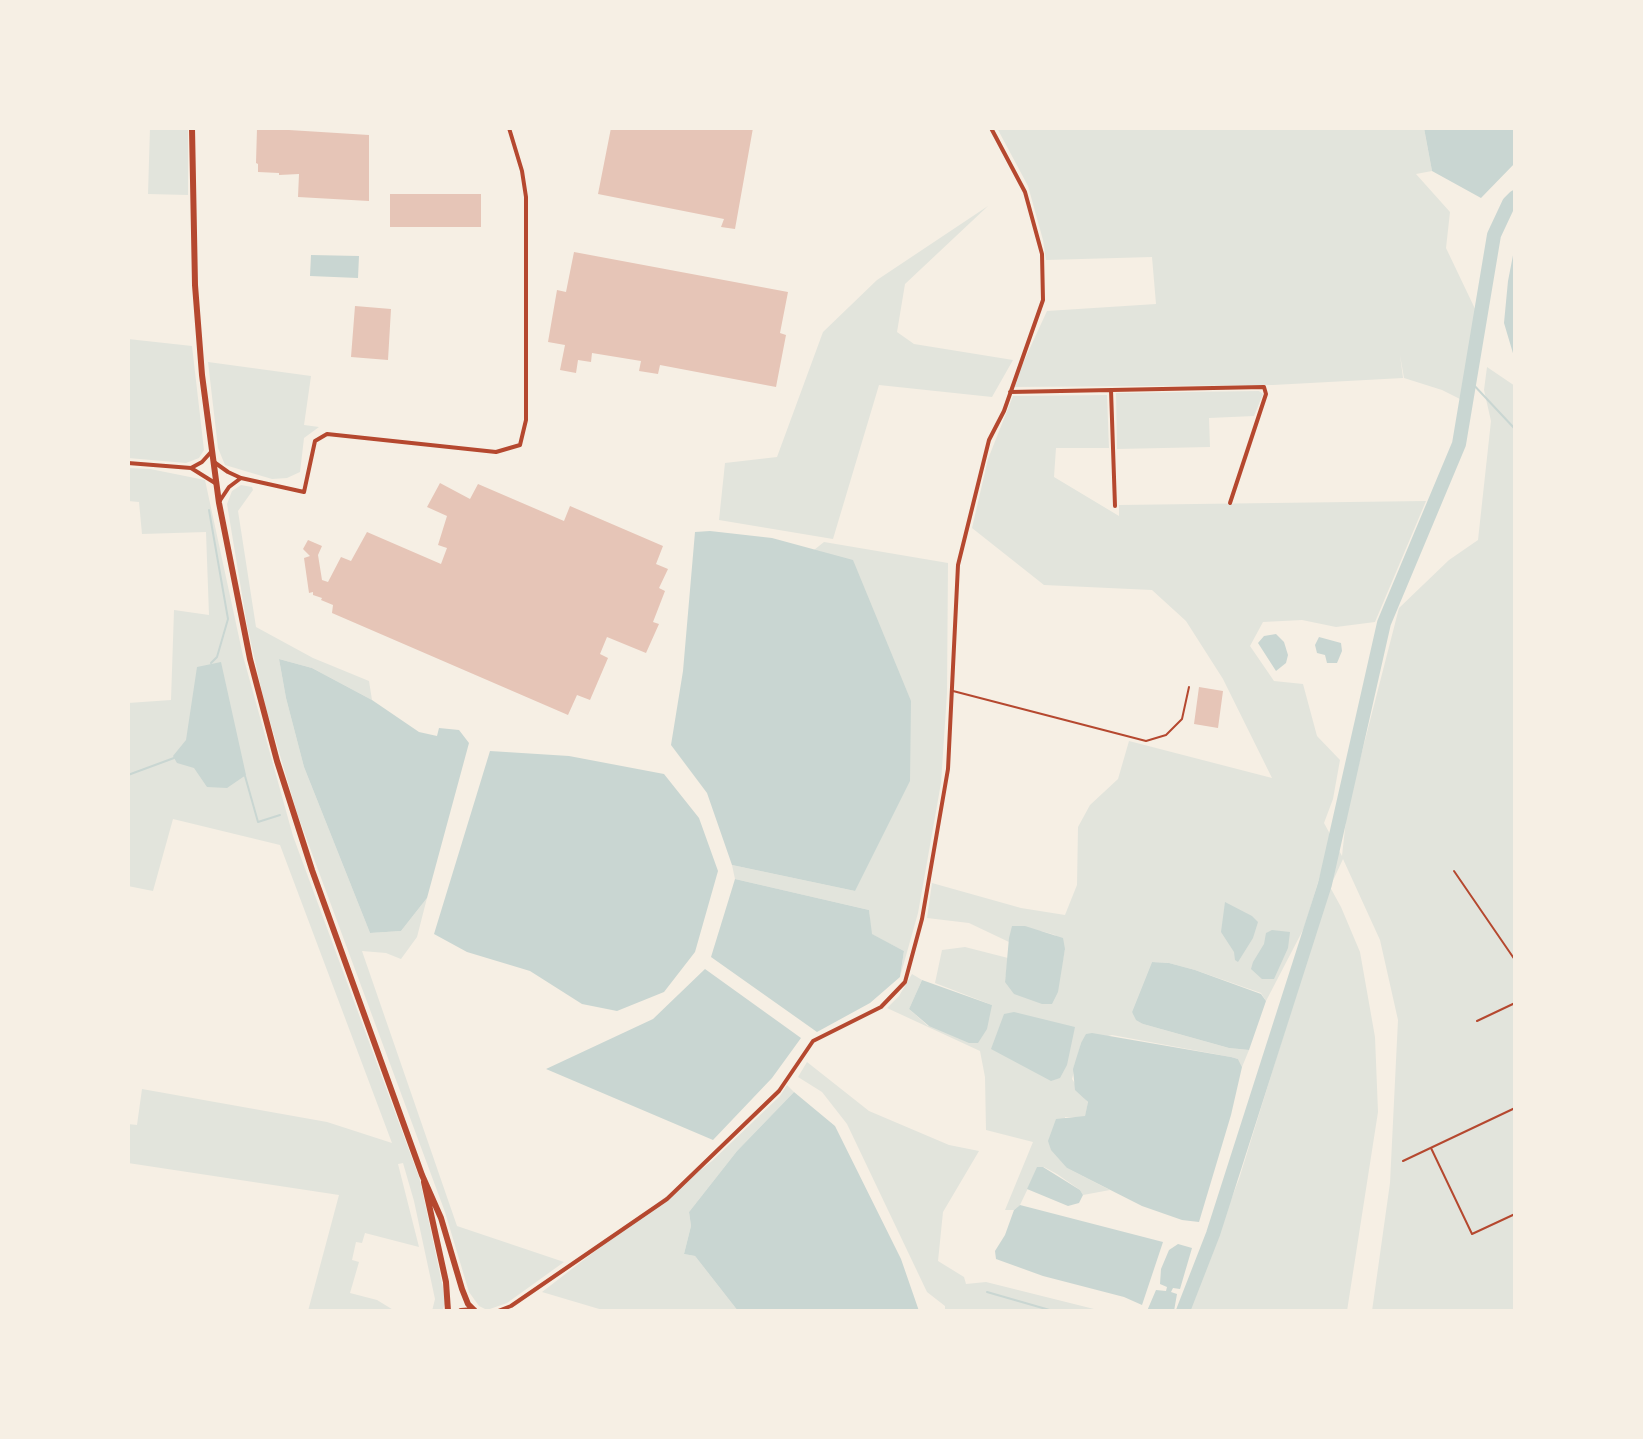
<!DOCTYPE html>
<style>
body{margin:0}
#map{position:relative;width:1643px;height:1439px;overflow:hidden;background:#f6efe4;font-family:Ubuntu,sans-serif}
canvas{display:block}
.frame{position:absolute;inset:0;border:130px solid #f6efe4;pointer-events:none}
</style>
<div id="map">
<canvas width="1643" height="1439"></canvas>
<div class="frame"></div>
</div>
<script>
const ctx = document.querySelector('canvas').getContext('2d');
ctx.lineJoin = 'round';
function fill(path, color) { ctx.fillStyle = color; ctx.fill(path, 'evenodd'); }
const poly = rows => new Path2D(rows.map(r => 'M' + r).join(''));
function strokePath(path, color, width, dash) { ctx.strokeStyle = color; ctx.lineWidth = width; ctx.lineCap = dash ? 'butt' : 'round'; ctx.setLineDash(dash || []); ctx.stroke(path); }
const green = poly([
 [150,128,188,128,188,195,148,194],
 [997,128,1424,128,1432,171,1416,174,1450,212,1446,248,1477,313,1462,400,1442,390,1404,378,1400,355,1403,378,1273,385,1012,387,1047,311,1156,304,1152,257,1046,260,1043,240,1028,186],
 [988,206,905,284,897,332,914,344,1013,360,992,397,879,385,833,539,719,520,725,463,777,457,823,332,877,280],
 [128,339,192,346,204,450,199,458,186,463,128,458],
 [208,362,311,376,304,425,319,427,304,438,300,472,287,478,272,479,225,465,218,448],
 [1487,367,1515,386,1515,1311,1372,1311,1390,1183,1398,1020,1380,940,1343,859,1330,887,1341,907,1360,952,1375,1037,1378,1112,1347,1311,1188,1311,1239,1179,1329,888,1323,866,1304,928,1266,1001,1261,993,1195,970,1169,963,1152,962,1132,1012,1143,1024,1229,1048,1249,1050,1242,1067,1238,1059,1231,1057,1112,1035,1081,1043,1072,1079,1088,1103,1085,1117,1065,1117,1067,1168,1110,1190,1083,1195,1080,1190,1057,1174,1044,1167,1038,1167,1020,1205,1014,1210,1005,1210,1033,1142,986,1130,985,1077,980,1051,887,1008,899,996,912,974,922,980,909,1009,928,1026,992,1005,935,983,942,950,965,947,1008,958,1005,982,1061,969,1065,949,1055,935,1041,931,1009,938,1009,942,969,923,927,918,932,883,1021,908,1065,915,1077,885,1078,827,1090,805,1118,779,1129,741,1272,778,1223,679,1186,621,1152,590,1044,585,972,528,988,459,1013,396,1107,395,1109,448,1056,448,1054,477,1119,516,1119,505,1426,501,1375,622,1336,627,1302,620,1263,622,1250,646,1274,681,1303,684,1317,736,1340,760,1333,799,1324,823,1342,856,1347,810,1399,608,1449,560,1478,540,1491,421,1484,390],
 [1259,391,1263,394,1254,416,1209,418,1210,447,1117,449,1116,393],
 [128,468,150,469,205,480,243,656,293,836,420,1180,443,1288,445,1304,442,1311,432,1311,435,1299,414,1201,403,1163,398,1164,419,1247,365,1233,362,1243,356,1242,352,1260,359,1262,350,1293,377,1300,395,1311,308,1311,339,1195,128,1163,128,1124,137,1125,142,1089,327,1122,392,1143,280,845,173,819,153,891,128,886,128,703,171,700,174,610,209,615,206,532,142,534,139,502,128,501],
 [241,485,252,487,253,490,238,511,256,627,313,658,369,681,372,700,312,668,279,659,286,698,304,767,370,933,401,931,427,898,417,937,401,959,386,953,362,951,457,1226,564,1262,507,1303,487,1310,479,1306,469,1292,445,1212,297,813,264,701,247,625,227,504,232,491],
 [824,542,948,563,947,693,941,783,918,913,900,977,904,951,871,934,869,910,735,879,732,865,855,891,853,561,814,550],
 [807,1062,869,1111,949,1145,979,1151,943,1212,938,1261,964,1277,966,1284,986,1282,1102,1311,945,1311,945,1306,927,1292,847,1124,822,1092,798,1077],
 [787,1085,794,1092,737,1151,689,1212,691,1226,684,1254,695,1256,738,1311,606,1311,542,1292,712,1161,780,1096]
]);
const water = poly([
 [1424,128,1515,128,1515,163,1481,198,1432,171],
 [1515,245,1515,360,1504,323,1508,281],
 [311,255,359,256,358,278,310,276],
 [710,531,772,538,853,560,911,701,910,781,855,891,732,865,707,793,671,745,683,671,695,532],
 [1276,634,1284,642,1288,655,1286,663,1276,671,1258,643,1264,636],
 [1319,637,1341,643,1342,651,1337,663,1327,663,1325,655,1317,653,1315,645],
 [279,659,312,668,372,700,419,732,437,736,439,728,459,730,469,743,427,898,401,931,370,933,304,767,286,698],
 [221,662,246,775,227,788,207,787,194,768,177,763,173,756,186,740,197,667],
 [490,751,569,756,664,774,699,818,718,871,695,952,664,992,617,1011,582,1004,530,971,467,952,434,934],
 [735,879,869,910,872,934,904,951,900,977,870,1003,817,1032,711,957],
 [1225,902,1252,916,1258,922,1253,938,1238,962,1235,960,1234,952,1221,932],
 [1012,926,1025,926,1063,938,1065,949,1058,992,1052,1004,1042,1004,1014,994,1005,982,1009,938],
 [1272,930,1290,932,1288,948,1274,979,1262,979,1251,969,1253,962,1264,944,1266,933],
 [1152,962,1169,963,1195,970,1261,994,1266,1001,1249,1050,1229,1048,1143,1024,1136,1020,1132,1012],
 [705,969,801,1038,772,1078,713,1140,546,1069,653,1019],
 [922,980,992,1005,987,1029,978,1043,969,1043,929,1026,909,1009],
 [1014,1012,1075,1027,1067,1065,1060,1078,1051,1081,991,1049,1004,1014],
 [1092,1033,1231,1057,1238,1059,1242,1067,1231,1115,1199,1222,1182,1220,1142,1206,1067,1168,1051,1150,1048,1141,1056,1119,1085,1116,1088,1102,1075,1090,1073,1069,1081,1043,1086,1034],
 [794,1092,835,1126,901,1259,919,1311,738,1311,695,1256,684,1254,691,1226,689,1212,737,1151],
 [1037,1167,1043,1167,1080,1190,1083,1195,1079,1203,1068,1206,1027,1189],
 [1020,1205,1163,1242,1142,1305,1124,1297,1043,1276,996,1259,995,1251,1005,1235,1014,1210],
 [1178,1244,1192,1248,1180,1289,1173,1288,1171,1292,1177,1294,1174,1311,1147,1311,1156,1290,1166,1291,1167,1287,1160,1284,1161,1269,1169,1250]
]);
const stream = poly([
 [1470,381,1515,429],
 [209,510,228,619,217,657,211,663],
 [128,775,174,758],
 [245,776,258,822,280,815],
 [987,1292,1053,1311]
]);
const river = poly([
 [1183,1311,1213,1234,1325,884,1384,623,1459,444,1494,235,1509,203,1515,197]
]);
const building = poly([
 [257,128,369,135,369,201,298,197,299,174,279,175,279,173,258,172,258,164,256,163],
 [611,128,753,128,735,229,721,227,724,219,598,194],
 [390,194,481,194,481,227,390,227],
 [574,252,788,292,780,333,786,335,776,387,660,365,658,374,639,371,641,361,592,353,591,362,578,360,576,373,560,370,565,345,548,342,557,290,566,292],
 [355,306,391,309,388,360,351,357],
 [440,483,470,499,478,484,564,521,570,506,663,546,656,564,668,569,659,588,665,591,653,622,659,624,646,653,607,637,600,654,608,658,590,700,577,695,568,715,332,613,333,605,321,600,322,598,313,595,313,592,309,593,304,558,310,556,303,549,308,540,322,546,318,555,322,580,328,582,341,557,351,561,367,532,441,564,447,548,438,545,447,516,427,507],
 [1199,687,1223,691,1218,728,1194,724]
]);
const service = poly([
 [953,691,1146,741,1166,735,1182,719,1189,687],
 [1454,871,1515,960],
 [1477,1021,1515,1003],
 [1431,1148,1472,1234,1515,1214],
 [1403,1161,1515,1108]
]);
const minor = poly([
 [1111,390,1115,506],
 [1010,392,1264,387,1266,394,1230,503],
 [214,462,228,472,241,478,304,492,315,441,327,434,496,452,520,445,526,420,526,197,522,171,509,128],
 [128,463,191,468,215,483],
 [191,468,202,462,211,452],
 [219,502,229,487,241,478],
 [498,1311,511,1306,667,1199,779,1091,813,1041,881,1007,905,982,922,919,948,769,958,565,989,440,1004,411,1043,300,1042,254,1025,192,991,128]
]);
const primary = poly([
 [192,128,195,285,202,375,219,503,250,659,277,761,312,870,422,1175,441,1218,462,1289,468,1304,475,1311],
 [424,1182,446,1282,448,1311],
 [461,1311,474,1310]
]);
fill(green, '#e2e4dc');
fill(water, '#c9d6d2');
strokePath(stream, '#c9d6d2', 2);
strokePath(river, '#c9d6d2', 14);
fill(building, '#e6c5b7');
strokePath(service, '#b5482f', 2);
strokePath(minor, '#b5482f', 4);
strokePath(primary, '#b5482f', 6);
</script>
